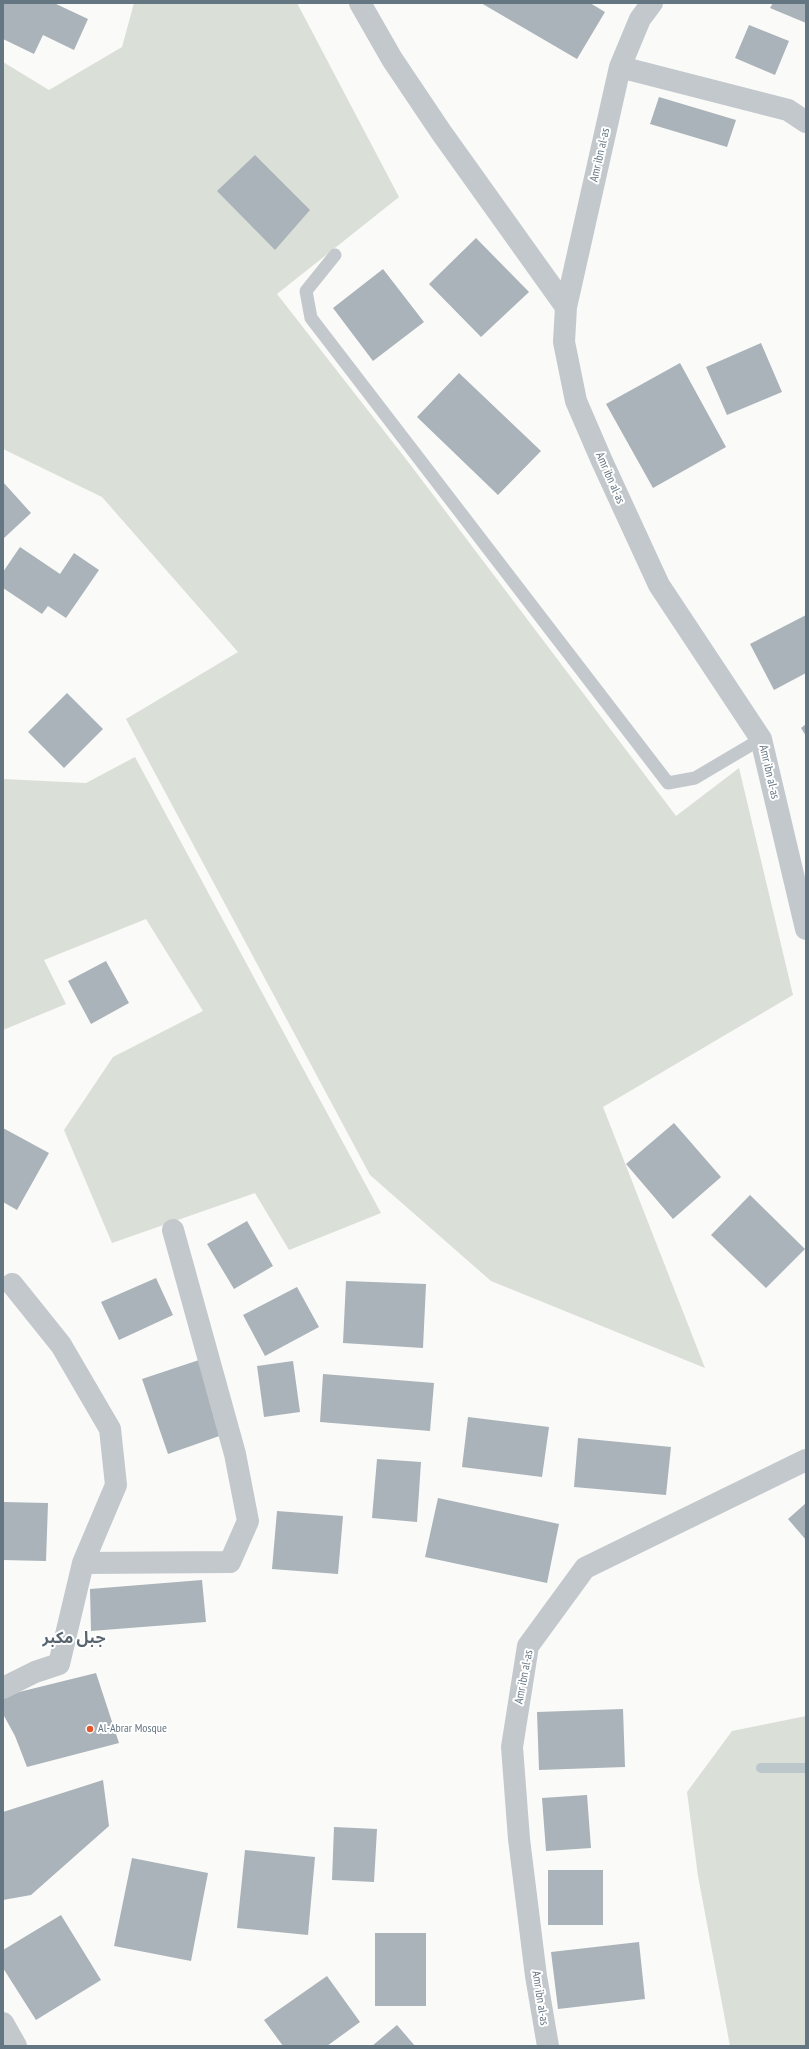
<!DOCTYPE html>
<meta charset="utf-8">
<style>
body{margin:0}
#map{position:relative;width:809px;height:2049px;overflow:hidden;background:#fafaf8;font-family:"PT Sans Narrow",sans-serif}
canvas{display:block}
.frame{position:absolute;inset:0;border:4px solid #657683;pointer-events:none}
</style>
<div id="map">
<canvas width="809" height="2049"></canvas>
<div class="frame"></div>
</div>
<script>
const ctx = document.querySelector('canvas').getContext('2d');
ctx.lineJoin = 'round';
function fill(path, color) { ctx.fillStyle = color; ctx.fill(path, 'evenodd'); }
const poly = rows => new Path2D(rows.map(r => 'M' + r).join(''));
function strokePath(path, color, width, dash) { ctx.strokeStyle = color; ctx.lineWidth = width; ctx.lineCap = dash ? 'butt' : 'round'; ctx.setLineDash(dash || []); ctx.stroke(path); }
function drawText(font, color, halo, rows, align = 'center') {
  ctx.font = font + ' "PT Sans Narrow","Noto Sans Arabic",sans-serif'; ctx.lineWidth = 4; ctx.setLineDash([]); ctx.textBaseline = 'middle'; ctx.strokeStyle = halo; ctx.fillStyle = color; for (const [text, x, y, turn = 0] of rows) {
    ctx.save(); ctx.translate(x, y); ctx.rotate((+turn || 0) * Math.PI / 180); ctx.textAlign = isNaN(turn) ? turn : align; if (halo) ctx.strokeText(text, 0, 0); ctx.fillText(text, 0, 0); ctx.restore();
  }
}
const green = poly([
 [134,3,297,3,399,197,277,294,409,463,676,816,739,768,793,995,603,1107,705,1368,491,1281,370,1175,126,719,238,652,102,497,3,449,3,62,49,90,122,47],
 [135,757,381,1213,289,1250,255,1193,112,1243,64,1130,113,1057,203,1011,146,919,44,960,66,1004,3,1030,3,779,86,783],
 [806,1716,806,2046,730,2046,698,1876,687,1792,732,1731]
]);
const stream = poly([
 [761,1768,806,1768]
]);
const building = poly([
 [3,3,54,3,88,19,74,50,43,35,34,54,3,39],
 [481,3,590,3,605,12,577,59],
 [773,3,806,3,806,23,770,8],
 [749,25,789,41,775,75,735,58],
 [659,97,736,120,727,147,650,124],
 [255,155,310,210,275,250,217,191],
 [476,238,529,292,481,337,429,284],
 [383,269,424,322,373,361,333,308],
 [761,343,782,392,727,415,706,367],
 [680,363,726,447,653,488,606,404],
 [459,373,541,451,498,495,417,417],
 [3,482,31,513,3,539],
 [20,547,60,574,74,553,99,570,66,618,48,606,42,614,3,588,3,572],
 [806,615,806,673,774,690,750,644],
 [67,693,103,729,64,768,28,732],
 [806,724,806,736,801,728],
 [106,961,129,1003,91,1024,68,981],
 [674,1123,721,1177,673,1219,626,1164],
 [3,1128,49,1153,17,1210,3,1202],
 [750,1195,805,1249,766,1288,711,1235],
 [247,1221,273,1266,234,1289,207,1244],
 [156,1278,173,1315,119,1340,101,1302],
 [346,1281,426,1284,423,1348,343,1343],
 [297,1287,319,1327,265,1356,243,1315],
 [202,1359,228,1433,168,1454,142,1379],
 [293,1361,300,1412,264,1417,257,1366],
 [323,1374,434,1383,430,1431,320,1422],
 [468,1417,549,1427,542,1477,462,1467],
 [578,1438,671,1447,666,1495,574,1487],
 [377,1459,421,1462,417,1522,372,1518],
 [438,1498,559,1524,547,1583,425,1557],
 [3,1502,48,1503,46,1561,3,1560],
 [806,1503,806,1540,788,1519],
 [277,1511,343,1516,338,1574,272,1569],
 [202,1580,206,1622,91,1631,90,1589],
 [96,1673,119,1743,27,1767,15,1736,3,1714,3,1696],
 [623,1709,625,1767,539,1770,537,1712],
 [103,1780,109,1826,31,1895,3,1900,3,1812],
 [587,1795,591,1848,546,1851,542,1798],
 [334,1827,377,1829,374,1882,332,1880],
 [245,1850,315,1857,308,1935,237,1928],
 [132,1858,208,1873,191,1961,114,1946],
 [548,1870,603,1870,603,1925,548,1925],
 [61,1915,101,1980,36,2020,3,1968,3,1950],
 [375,1933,426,1933,426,2006,375,2006],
 [639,1942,645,1999,558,2009,551,1952],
 [327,1976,360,2022,327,2046,283,2046,264,2020],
 [397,2025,415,2046,372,2046]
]);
const service = poly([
 [335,255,306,291,311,318,668,783,695,778,761,739]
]);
const minor = poly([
 [360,3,392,59,441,132,566,307],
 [652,3,640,19,620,67,566,307,564,342,576,401,601,459,659,585,761,739,806,929],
 [620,67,788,110,806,122],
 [12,1284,61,1345,110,1429,116,1485,83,1563],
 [3,1688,35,1672,59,1664,83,1563,230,1562,248,1521,235,1454,173,1230],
 [548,2046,536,1976,519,1839,512,1747,528,1646,585,1568,806,1460]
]);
const tertiary = poly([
 [3,2023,16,2046]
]);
const markers = [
 [90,1729,4,"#e4572e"]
];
const streetNames = [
 ["Amr ibn al-as",600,155,-77],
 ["Amr ibn al-as",610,478,66],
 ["Amr ibn al-as",769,772,77],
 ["Amr ibn al-as",524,1677,-79],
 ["Amr ibn al-as",540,1998,81]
];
const poiNames = [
 ["Al-Abrar Mosque",98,1729]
];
const districtNames = [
 ["جبل مكبر",74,1638]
];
fill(green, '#dadfd7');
strokePath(stream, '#bbc7cb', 10);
fill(building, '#aab3b9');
strokePath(service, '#c3c8cc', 13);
strokePath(minor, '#c3c8cc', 22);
strokePath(tertiary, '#c3c8cc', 22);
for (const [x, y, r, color] of markers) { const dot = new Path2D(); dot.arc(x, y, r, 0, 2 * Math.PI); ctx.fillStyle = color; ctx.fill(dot); strokePath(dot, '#fff', 1.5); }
drawText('12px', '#657683', '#fff', streetNames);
drawText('12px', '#657683', '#fff', poiNames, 'left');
drawText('bold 16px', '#57646e', '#fff', districtNames);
</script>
